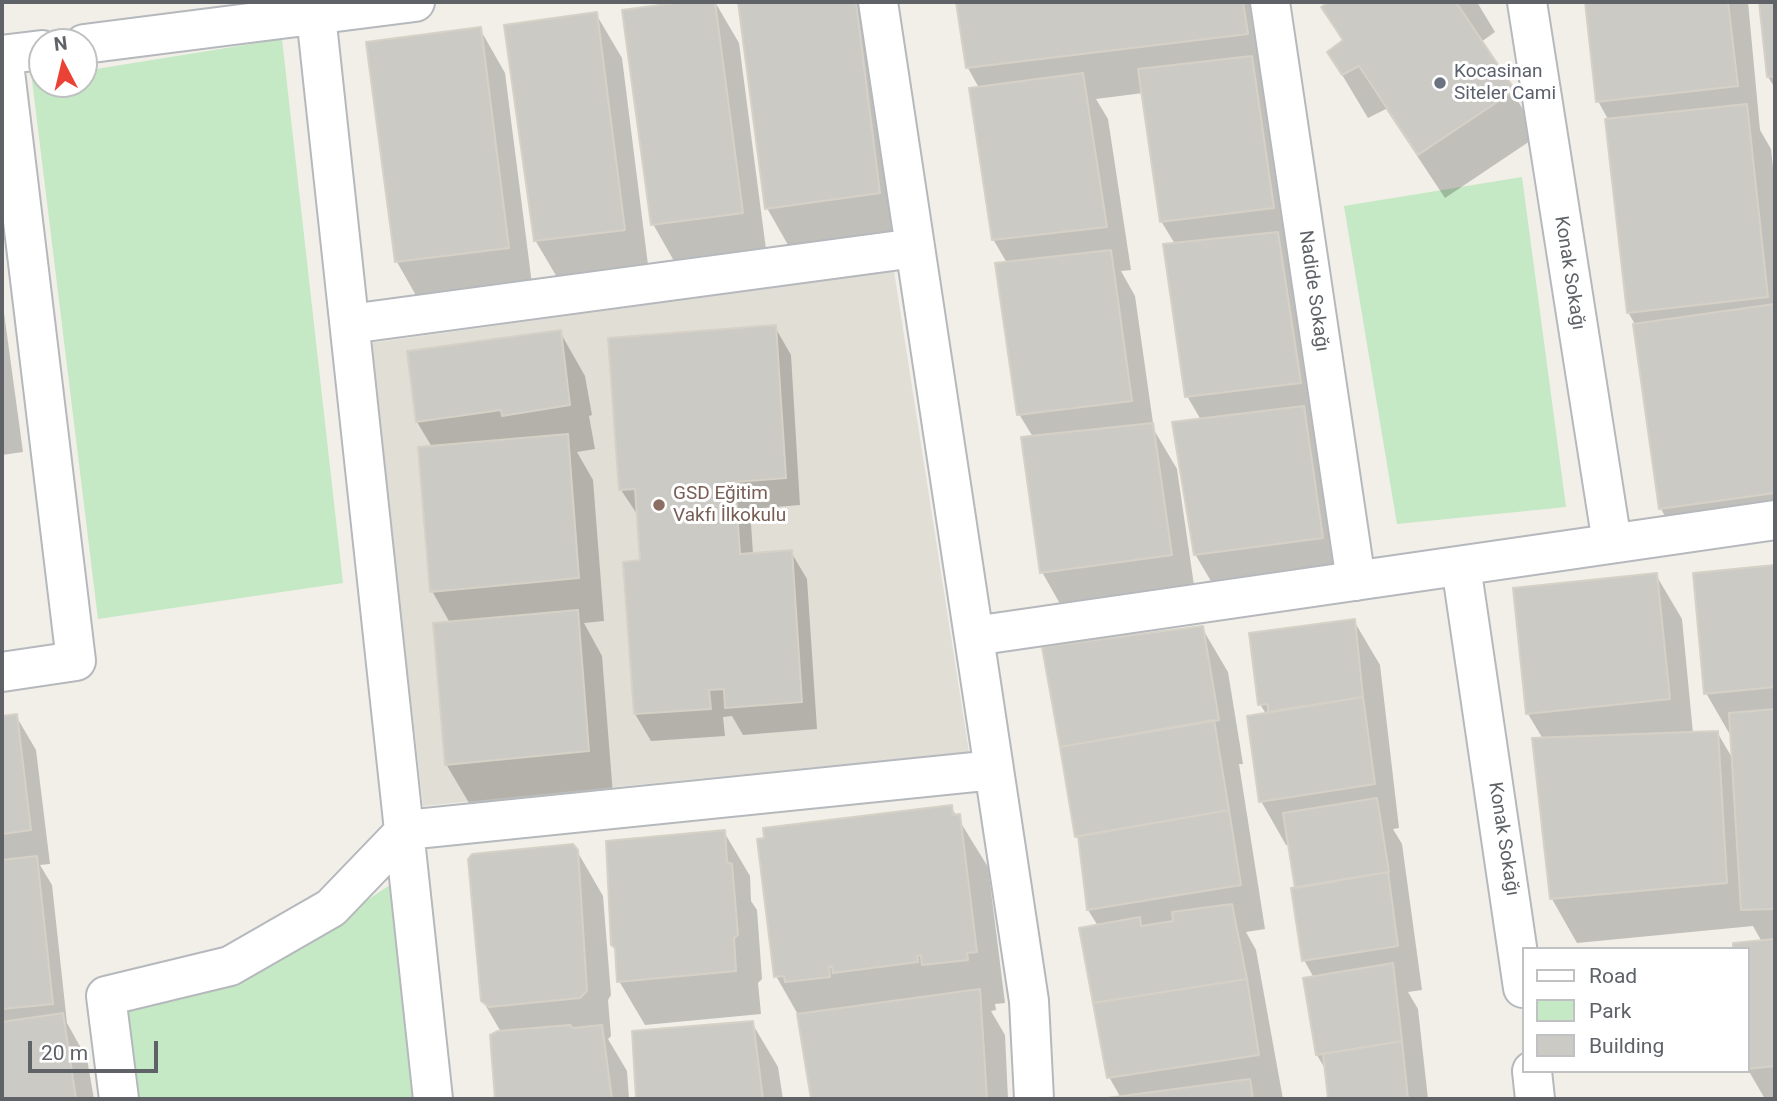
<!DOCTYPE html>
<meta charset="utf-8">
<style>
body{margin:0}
#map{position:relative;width:1777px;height:1101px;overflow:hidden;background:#f1efe8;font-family:Roboto,sans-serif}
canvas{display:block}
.frame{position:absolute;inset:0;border:4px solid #5f6368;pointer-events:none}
.legend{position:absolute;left:1522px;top:947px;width:228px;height:126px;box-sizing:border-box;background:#fff;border:2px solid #bfc1c3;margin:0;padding:9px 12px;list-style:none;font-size:21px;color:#5f6368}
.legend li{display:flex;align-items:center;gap:14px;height:35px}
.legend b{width:35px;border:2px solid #bfc1c3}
.north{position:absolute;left:28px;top:28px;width:70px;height:70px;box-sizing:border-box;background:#fff;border:2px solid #bfc1c3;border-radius:50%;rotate:353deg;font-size:19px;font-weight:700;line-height:28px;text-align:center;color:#5f6368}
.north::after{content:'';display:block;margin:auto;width:24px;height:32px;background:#ea4335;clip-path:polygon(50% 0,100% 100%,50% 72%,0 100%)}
.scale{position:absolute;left:28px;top:1041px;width:130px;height:32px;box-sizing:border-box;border:4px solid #5f6368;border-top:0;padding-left:9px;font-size:21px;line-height:24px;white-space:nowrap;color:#5f6368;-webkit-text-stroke:5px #fff;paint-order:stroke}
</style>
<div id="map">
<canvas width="1777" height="1101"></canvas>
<div class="frame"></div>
<ul class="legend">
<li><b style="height:9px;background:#fff"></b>Road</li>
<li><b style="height:19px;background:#c5e8c5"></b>Park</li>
<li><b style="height:19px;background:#cccac5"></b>Building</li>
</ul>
<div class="north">N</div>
<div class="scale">20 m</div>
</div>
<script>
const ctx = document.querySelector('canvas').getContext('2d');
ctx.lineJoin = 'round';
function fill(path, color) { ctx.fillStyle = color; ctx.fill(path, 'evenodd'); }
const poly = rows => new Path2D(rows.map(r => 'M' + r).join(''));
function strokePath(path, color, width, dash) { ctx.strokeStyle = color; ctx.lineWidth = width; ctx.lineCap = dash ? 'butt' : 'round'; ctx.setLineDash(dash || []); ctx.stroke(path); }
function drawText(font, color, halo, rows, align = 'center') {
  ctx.font = font + ' Roboto,sans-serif'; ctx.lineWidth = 6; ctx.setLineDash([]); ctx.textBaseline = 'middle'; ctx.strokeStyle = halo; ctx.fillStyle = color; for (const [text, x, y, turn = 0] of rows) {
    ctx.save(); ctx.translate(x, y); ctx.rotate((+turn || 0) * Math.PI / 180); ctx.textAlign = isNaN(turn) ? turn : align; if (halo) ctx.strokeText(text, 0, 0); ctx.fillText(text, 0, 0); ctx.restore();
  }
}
const education = poly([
 [894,271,969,752,423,806,370,343]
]);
const green = poly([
 [282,39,343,583,98,619,32,80,42,78,42,84,84,84,84,71],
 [1522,177,1566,507,1397,524,1344,206],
 [393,883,415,1099,133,1099,121,1003,248,979]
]);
const shadow = poly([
 [694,2,715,2,739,43,767,257,678,268,653,224,624,12],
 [740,2,865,2,905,237,792,252,767,208],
 [958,2,1260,2,1348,582,1221,598,1195,554,1201,420,1187,396,1175,244,1161,221,1143,93,1096,99,1108,119,1131,270,1121,271,1135,296,1154,430,1177,469,1196,599,1067,616,1042,572,1033,437,1019,414,1007,263,993,239,979,88,968,68],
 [1332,2,1477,2,1495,32,1481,42,1539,135,1445,198,1386,109,1368,118,1329,53,1343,42,1323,8],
 [1587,2,1748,2,1760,130,1771,149,1775,186,1775,540,1686,553,1661,509,1636,326,1628,312,1609,121,1598,101],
 [1760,2,1775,2,1775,88,1768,77],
 [596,14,622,58,649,273,561,284,535,240],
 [480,29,505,73,533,292,422,306,397,262],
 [2,298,23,452,2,455],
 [775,327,791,355,800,505,750,509,753,554,791,552,807,579,817,729,743,735,732,716,723,717,725,736,651,741,635,714,642,561,639,517,621,490],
 [560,332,585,376,592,415,589,416,595,449,577,452,593,480,604,621,584,623,602,656,613,795,472,808,446,764,450,623,432,591,432,447,417,422],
 [1775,567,1775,1099,1765,1099,1747,1068,1747,949,1762,942,1753,926,1577,943,1552,899,1543,739,1528,714,1656,575,1682,619,1693,733,1717,732,1734,761,1732,738,1706,693,1695,574],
 [1354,621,1380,665,1399,828,1393,829,1402,844,1422,990,1408,992,1418,1009,1428,1099,1330,1099,1327,1072,1317,1055,1305,980,1314,978,1304,960,1289,845,1286,845,1261,801,1266,714,1260,704],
 [1202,628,1228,672,1243,764,1239,764,1265,929,1246,932,1256,950,1283,1099,1114,1099,1121,1098,1109,1077,1098,926,1088,910,1081,843,1076,836],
 [16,716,36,750,50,864,40,865,52,885,67,1023,87,1059,94,1099,2,1099,2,717],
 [951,807,988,867,1005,1003,995,1004,996,1010,991,1011,1005,1035,1008,1099,813,1099,800,1018,776,976],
 [724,832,750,876,751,901,757,910,762,979,758,983,761,1014,645,1025,619,981,617,952,612,944],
 [577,851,603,896,611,995,608,1000,611,1036,608,1039,627,1071,629,1099,497,1099,492,1036,501,1032,483,1001],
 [752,1023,778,1067,783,1099,638,1099,634,1033]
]);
const building = poly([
 [682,2,715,2,743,213,651,225,622,10,682,2],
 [738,2,856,2,880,193,765,209,738,2],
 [956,2,1243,2,1248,34,966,68,956,2],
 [1329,2,1456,2,1515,90,1418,155,1359,66,1342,75,1327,52,1343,40,1321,7,1329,2],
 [1585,2,1728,2,1738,86,1596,102,1585,2],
 [1759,2,1775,2,1775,76,1767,77,1759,2],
 [597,12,625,230,534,241,504,25,597,12],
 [481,27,509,248,395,262,366,42,481,27],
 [1252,56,1274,208,1160,222,1138,69,1252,56],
 [1083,73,1107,227,992,240,969,88,1083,73],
 [1747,104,1768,297,1627,313,1605,119,1747,104],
 [1278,232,1301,383,1185,397,1163,244,1278,232],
 [1111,250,1132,401,1017,415,995,263,1111,250],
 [1775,304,1775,493,1659,509,1633,324,1775,304],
 [776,325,786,478,735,482,740,554,792,550,802,702,725,708,724,689,709,690,711,709,634,714,623,562,640,560,635,489,619,490,608,338,776,325],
 [561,330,570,405,502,416,501,410,416,422,407,351,561,330],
 [1304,406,1323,538,1194,555,1172,422,1304,406],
 [1153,423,1172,555,1040,573,1021,437,1153,423],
 [568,434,579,578,430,592,418,447,568,434],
 [1775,565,1775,687,1704,694,1693,573,1775,565],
 [1657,573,1670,699,1526,714,1513,588,1657,573],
 [578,610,589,751,445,765,433,623,578,610],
 [1355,619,1363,697,1268,712,1268,704,1258,705,1249,633,1355,619],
 [1203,626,1219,720,1060,747,1042,647,1203,626],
 [1363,697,1375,784,1259,802,1247,716,1363,697],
 [1775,709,1775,909,1741,910,1729,713,1775,709],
 [17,714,31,830,2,834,2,716,17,714],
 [1214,720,1229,810,1075,837,1060,747,1214,720],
 [1718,731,1727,883,1550,899,1532,738,1718,731],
 [1377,798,1389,872,1295,888,1283,813,1377,798],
 [952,805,953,815,960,814,977,952,967,953,968,960,922,965,921,955,917,956,918,962,833,973,832,966,829,967,830,977,785,982,784,976,774,977,757,839,764,838,763,828,952,805],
 [1229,810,1241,885,1087,910,1078,836,1229,810],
 [725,830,727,862,732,864,738,935,734,938,736,971,617,982,615,948,611,945,606,841,725,830],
 [573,844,578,850,587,991,580,998,489,1007,481,1001,468,859,472,854,573,844],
 [37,856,53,1004,2,1009,2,860,37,856],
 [1388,872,1398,946,1302,961,1291,888,1388,872],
 [1232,904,1247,979,1093,1003,1079,928,1140,917,1141,926,1173,921,1172,912,1232,904],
 [1775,939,1775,1066,1747,1069,1747,949,1733,949,1733,943,1775,939],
 [1393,963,1402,1041,1316,1055,1303,978,1393,963],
 [1247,979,1259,1055,1107,1078,1093,1003,1247,979],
 [980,989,987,1099,811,1099,797,1014,980,989],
 [63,1013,76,1099,2,1099,2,1022,63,1013],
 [753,1021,763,1099,636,1099,632,1031,753,1021],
 [570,1025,573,1028,602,1025,612,1099,495,1099,490,1035,498,1031,570,1025],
 [1402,1041,1408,1099,1328,1099,1323,1054,1402,1041],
 [1250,1079,1253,1099,1100,1099,1250,1079]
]);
const minor = poly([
 [878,2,1029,1001,1034,1099],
 [1270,2,1356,581],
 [1527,2,1612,543],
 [316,15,433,1099],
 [84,44,415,2],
 [2,55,42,50],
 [350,324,915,248],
 [1461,566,1523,988],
 [974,636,1775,520],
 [2,672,76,661,3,55],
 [1532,1071,1535,1099],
 [119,1099,106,996,230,966,331,908,406,830,994,770]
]);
const markers = [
 [1440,83,7,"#6b7280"],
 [659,505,7,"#8d6e63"]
];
const worshipNames = [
 ["Kocasinan",1454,72],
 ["Siteler Cami",1454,94]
];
const streetNames = [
 ["Konak Sokağı",1569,273,81],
 ["Nadide Sokağı",1313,291,82],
 ["Konak Sokağı",1503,839,81]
];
const educationNames = [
 ["GSD Eğitim",673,494],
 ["Vakfı İlkokulu",673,516]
];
fill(education, '#e1ded6');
fill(green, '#c5e8c5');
fill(shadow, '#0003');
fill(building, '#cccac5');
strokePath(building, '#d6d1c6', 2);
strokePath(minor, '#b5b8bc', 42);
strokePath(minor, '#fff', 38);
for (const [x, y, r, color] of markers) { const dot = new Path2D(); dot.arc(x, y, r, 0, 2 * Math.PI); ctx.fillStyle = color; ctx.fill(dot); strokePath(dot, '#fff', 2.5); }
drawText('19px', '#5b616d', '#fff', worshipNames, 'left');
drawText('19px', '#5f6368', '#fff', streetNames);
drawText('19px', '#785e54', '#fff', educationNames, 'left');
</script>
